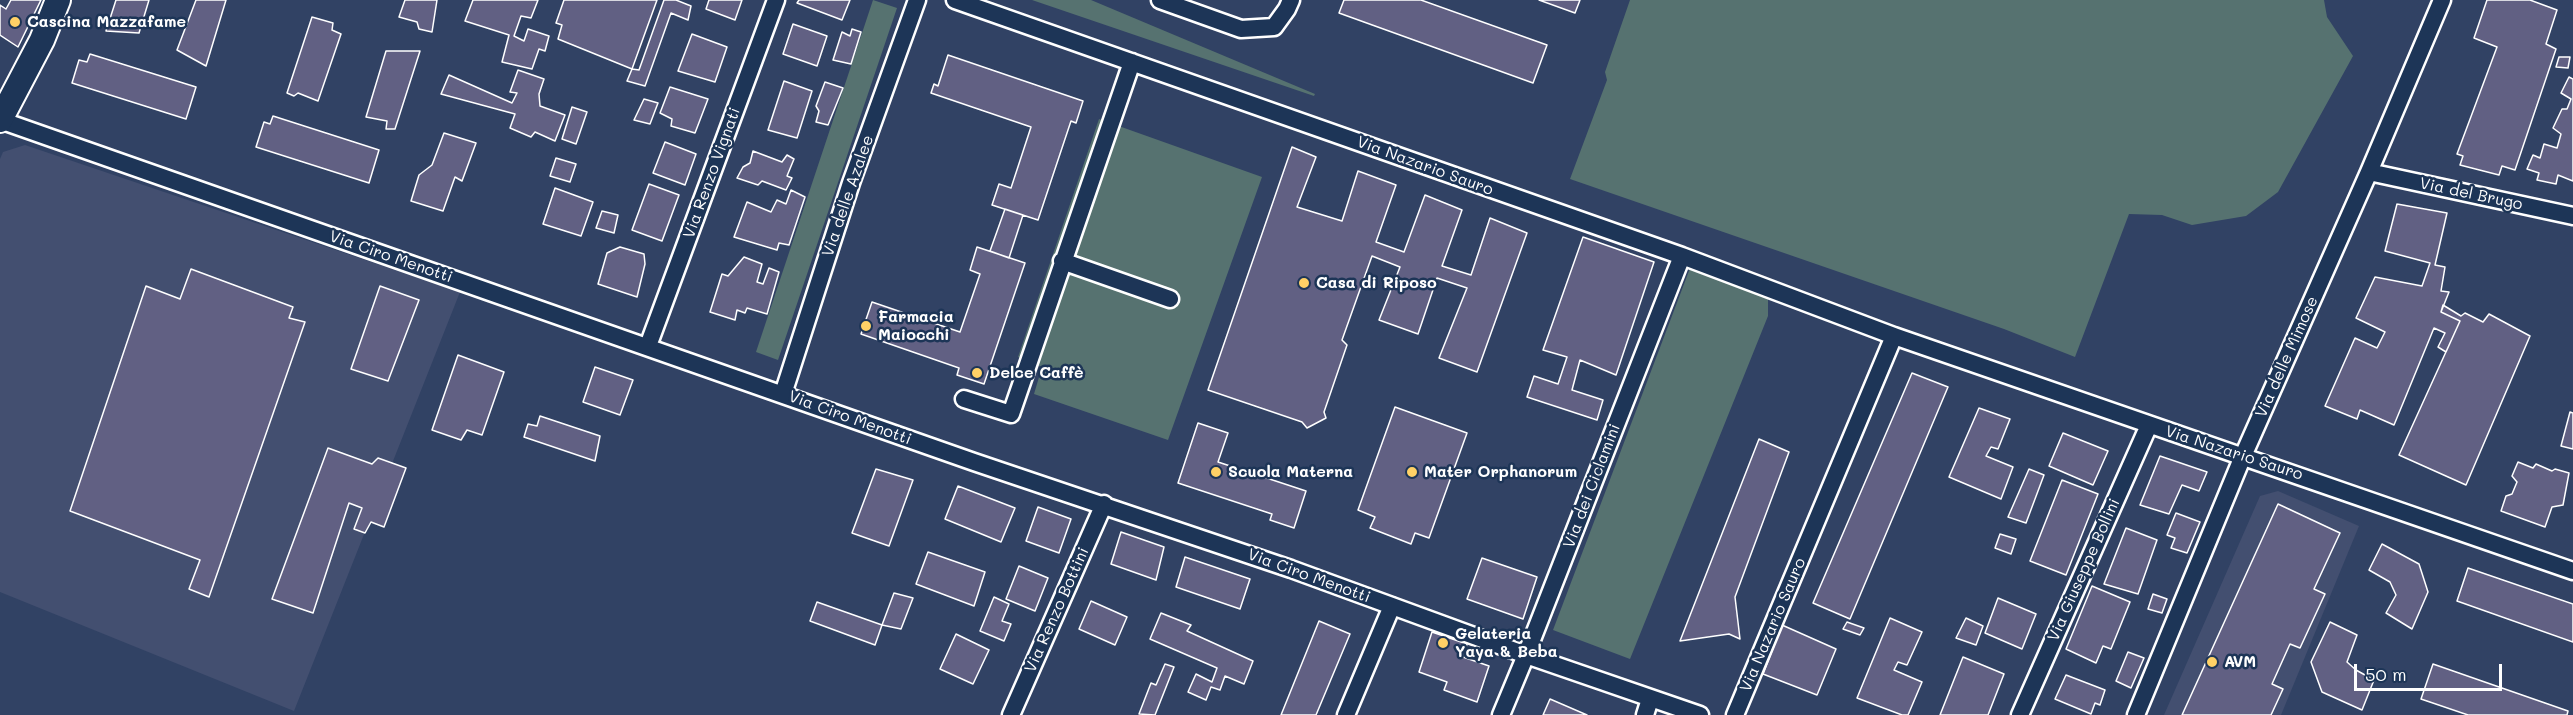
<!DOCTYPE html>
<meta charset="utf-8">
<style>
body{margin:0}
#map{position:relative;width:2573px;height:715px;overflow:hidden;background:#314264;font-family:Mali,sans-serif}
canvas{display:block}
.scale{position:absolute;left:2354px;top:664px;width:148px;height:27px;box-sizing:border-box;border:3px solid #fff;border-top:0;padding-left:8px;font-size:18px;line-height:21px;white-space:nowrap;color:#fff;-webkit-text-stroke:4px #1d3557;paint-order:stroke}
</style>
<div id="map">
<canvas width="2573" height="715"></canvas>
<div class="scale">50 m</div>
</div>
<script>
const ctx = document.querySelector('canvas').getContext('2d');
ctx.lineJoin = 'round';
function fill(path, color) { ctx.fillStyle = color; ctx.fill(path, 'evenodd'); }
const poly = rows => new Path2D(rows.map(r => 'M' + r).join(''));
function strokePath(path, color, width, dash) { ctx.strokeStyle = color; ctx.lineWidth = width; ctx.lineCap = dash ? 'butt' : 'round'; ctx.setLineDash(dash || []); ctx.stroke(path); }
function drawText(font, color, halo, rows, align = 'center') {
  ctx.font = font + ' Mali,sans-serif'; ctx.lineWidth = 5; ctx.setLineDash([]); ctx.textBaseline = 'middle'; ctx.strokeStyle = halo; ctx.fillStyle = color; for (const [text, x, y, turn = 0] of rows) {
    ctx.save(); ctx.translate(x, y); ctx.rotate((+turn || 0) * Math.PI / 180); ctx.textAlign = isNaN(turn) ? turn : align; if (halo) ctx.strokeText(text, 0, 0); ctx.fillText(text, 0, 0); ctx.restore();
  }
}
const built = poly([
 [25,145,460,292,294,711,0,592,0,159,3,152],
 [2278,491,2359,526,2281,715,2164,715,2260,496]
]);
const green = poly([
 [873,0,897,8,778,360,756,352],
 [1032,0,1091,0,1315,94,1314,96],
 [1630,0,2324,0,2327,17,2353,56,2278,192,2246,216,2192,225,2162,215,2129,214,2075,357,2004,329,1570,179,1607,80,1605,72],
 [1099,119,1262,177,1168,440,1034,394,1042,367,1018,357],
 [1692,263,1768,292,1768,316,1630,659,1553,630]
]);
const building = poly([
 [11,0,41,0,18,47,0,35,0,5,6,9,11,0],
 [116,0,149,0,139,33,106,31,116,0],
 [196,0,226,0,206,66,177,50,196,0],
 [405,0,437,0,432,32,419,29,417,22,399,17,405,0],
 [473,0,538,0,531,18,521,16,514,36,524,41,528,29,549,36,545,51,539,49,532,69,502,62,509,35,465,21,473,0],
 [564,0,657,0,632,69,558,39,562,25,556,23,564,0],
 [664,0,676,0,691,6,688,20,671,13,645,86,627,81,632,69,639,70,664,0],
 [709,0,742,0,735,20,706,9,709,0],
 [799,0,850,0,842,20,797,3,799,0],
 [1344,0,1421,0,1547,45,1533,83,1339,13,1344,0],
 [1539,0,1580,0,1575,13,1539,0],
 [2487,0,2530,0,2557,10,2546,44,2556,49,2515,170,2502,166,2499,175,2460,165,2463,156,2457,154,2497,47,2474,38,2487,0],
 [312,17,333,23,332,30,341,34,318,101,298,93,294,96,287,93,312,17],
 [793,24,827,36,817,66,783,54,793,24],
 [852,29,861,32,851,64,833,60,842,32,850,36,852,29],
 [692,34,727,47,715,82,678,71,692,34],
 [386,51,420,51,395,129,386,129,387,121,366,117,386,51],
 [90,54,196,87,186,119,72,83,79,60,87,62,90,54],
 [948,55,1083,101,1076,123,1071,121,1038,220,992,205,999,184,1011,188,1031,127,931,93,934,84,938,86,948,55],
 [2559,57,2570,57,2568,68,2556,67,2559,57],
 [518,70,544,79,539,94,540,106,565,115,555,141,535,132,531,137,510,128,515,114,441,94,449,75,512,103,517,93,510,92,518,70],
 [2569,77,2573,79,2573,181,2558,175,2556,184,2537,180,2539,173,2527,169,2533,155,2540,158,2544,144,2557,148,2561,134,2553,128,2562,109,2567,109,2571,99,2561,93,2569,77],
 [784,81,812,91,797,138,768,130,784,81],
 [825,82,843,88,828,125,816,122,819,111,816,106,825,82],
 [670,87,708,99,695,133,671,126,672,119,660,113,670,87],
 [644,99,658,103,650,124,634,120,644,99],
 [572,107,587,112,576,144,562,139,572,107],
 [273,116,379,150,369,183,256,147,264,122,270,124,273,116],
 [444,133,476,143,462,181,455,177,443,211,411,201,419,175,432,165,444,133],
 [665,142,696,154,685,185,653,173,665,142],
 [1292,147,1316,157,1297,207,1342,221,1358,171,1396,185,1376,242,1404,252,1425,195,1462,210,1442,266,1471,275,1490,218,1527,233,1477,372,1439,358,1467,288,1437,278,1418,334,1379,320,1400,267,1372,256,1342,340,1347,345,1324,412,1326,418,1307,428,1302,422,1208,390,1292,147],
 [753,151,782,162,787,155,794,159,787,176,792,178,786,190,762,181,758,185,737,178,743,167,750,163,753,151],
 [556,158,576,164,570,182,550,176,556,158],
 [649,184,679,195,662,241,632,230,649,184],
 [555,188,593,202,581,236,543,224,555,188],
 [791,190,805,197,789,245,779,243,777,250,734,237,747,202,771,212,777,200,786,204,791,190],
 [2397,204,2447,213,2435,265,2445,267,2441,291,2449,292,2441,312,2460,321,2446,352,2438,347,2445,333,2434,328,2394,425,2360,410,2357,419,2325,406,2355,338,2377,348,2385,332,2356,318,2375,277,2422,286,2430,263,2385,251,2397,204],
 [1005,209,1023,215,1009,258,990,251,1005,209],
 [602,211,618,215,614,233,596,228,602,211],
 [1583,237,1654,262,1616,375,1580,360,1572,390,1603,400,1597,420,1527,397,1534,376,1558,384,1567,357,1543,350,1583,237],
 [620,247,644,254,645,264,637,297,598,284,607,253,620,247],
 [977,247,1025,263,984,384,957,375,959,368,861,334,872,302,960,332,980,274,970,270,977,247],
 [744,257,762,264,757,282,763,284,769,268,779,272,767,314,747,308,745,313,737,310,735,320,710,312,722,274,728,276,744,257],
 [191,269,293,307,289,318,305,322,209,597,189,589,200,560,70,511,146,286,180,299,191,269],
 [380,286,419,300,388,381,351,369,380,286],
 [2443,305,2461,316,2465,313,2483,322,2489,314,2530,336,2466,485,2399,455,2460,321,2441,312,2443,305],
 [458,355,504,372,482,435,467,430,461,440,432,430,458,355],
 [595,367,633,380,620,415,583,402,595,367],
 [1912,373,1948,387,1850,619,1813,603,1912,373],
 [1395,407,1467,433,1429,538,1415,533,1411,544,1370,528,1375,517,1358,510,1395,407],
 [1979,408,2010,419,1998,449,1991,447,1986,456,2013,467,2001,499,1949,477,1979,408],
 [2570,412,2573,413,2573,449,2561,446,2570,412],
 [540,416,600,436,595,461,524,437,528,424,537,426,540,416],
 [1198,423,1228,433,1218,462,1306,491,1294,528,1270,520,1272,514,1178,483,1198,423],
 [2063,433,2108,451,2093,485,2049,466,2063,433],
 [1759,439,1789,452,1735,597,1740,639,1729,634,1680,641,1759,439],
 [328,448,372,464,378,458,406,468,384,527,371,522,365,533,354,529,362,508,349,503,313,613,272,599,328,448],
 [2160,456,2207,472,2199,491,2182,485,2169,514,2140,505,2160,456],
 [2518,462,2533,468,2536,464,2552,471,2555,469,2569,473,2563,505,2552,507,2545,527,2501,511,2506,496,2512,494,2517,482,2512,476,2518,462],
 [876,469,913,480,889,546,852,533,876,469],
 [2029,469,2044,475,2026,523,2008,517,2029,469],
 [2062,480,2098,494,2066,575,2030,561,2062,480],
 [958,486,1015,508,1001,542,945,519,958,486],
 [2278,504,2340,533,2314,589,2325,594,2300,648,2290,644,2272,684,2283,689,2271,715,2182,715,2278,504],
 [1038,507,1071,519,1059,553,1026,541,1038,507],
 [2176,513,2200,522,2187,553,2171,548,2175,538,2167,535,2176,513],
 [2126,528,2157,540,2138,594,2104,584,2126,528],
 [1121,532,1164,547,1156,580,1111,564,1121,532],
 [2000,534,2016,539,2011,554,1995,548,2000,534],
 [2382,544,2419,564,2428,592,2412,629,2386,613,2396,595,2390,582,2369,570,2382,544],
 [928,552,985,572,974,606,916,584,928,552],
 [1185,557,1250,579,1240,609,1176,587,1185,557],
 [1482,558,1537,577,1523,619,1467,599,1482,558],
 [1019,566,1048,578,1035,611,1006,599,1019,566],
 [2468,568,2573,604,2573,642,2457,601,2468,568],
 [2092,586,2130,602,2111,649,2103,646,2096,663,2066,649,2092,586],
 [894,593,913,598,901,629,882,625,894,593],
 [2153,594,2167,599,2162,613,2148,609,2153,594],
 [994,597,1009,604,1002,621,1011,624,1004,641,980,631,994,597],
 [1998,598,2036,614,2022,649,1985,633,1998,598],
 [1091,601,1127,617,1115,645,1079,629,1091,601],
 [817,602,882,625,875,645,810,621,817,602],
 [1161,613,1191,625,1187,631,1253,661,1244,684,1225,676,1220,690,1211,687,1206,700,1188,692,1196,674,1212,682,1217,668,1150,639,1161,613],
 [1890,618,1922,632,1907,665,1898,662,1894,670,1922,682,1908,715,1902,715,1857,698,1890,618],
 [1966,618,1983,626,1976,645,1956,638,1966,618],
 [1319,621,1350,634,1316,715,1281,715,1319,621],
 [1847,622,1864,628,1860,635,1843,629,1847,622],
 [2330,622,2357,635,2347,662,2356,670,2374,680,2362,710,2322,692,2311,662,2330,622],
 [1782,625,1836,649,1817,695,1763,674,1782,625],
 [1432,632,1467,644,1463,657,1489,666,1477,702,1444,690,1447,682,1419,672,1432,632],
 [956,634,989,650,973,684,940,669,956,634],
 [2128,652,2144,658,2131,688,2116,681,2128,652],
 [1963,657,2004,674,1988,715,1940,715,1963,657],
 [1165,664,1174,667,1155,715,1139,714,1151,683,1156,685,1165,664],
 [2433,664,2568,711,2567,715,2468,715,2421,699,2433,664],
 [2066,675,2105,690,2100,705,2095,703,2091,714,2055,699,2066,675],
 [1550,699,1587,715,1543,715,1550,699]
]);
const street = poly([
 [955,0,1682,256,1894,336,2573,571],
 [1160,0,1241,29,1274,27,1287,9,1291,0],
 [0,120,974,462,1291,569,1526,655,1700,715],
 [2369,172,2573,216],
 [1062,261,1170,299],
 [648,346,776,0],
 [783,394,851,183,917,0],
 [964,399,1011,414,1132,62],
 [1011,715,1104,504],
 [1346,715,1392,606],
 [1501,715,1526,655,1682,256],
 [1645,715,1650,699],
 [1735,715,1894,336],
 [2020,715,2149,425],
 [2136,715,2243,456,2369,172,2442,0]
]);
const secondary = poly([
 [0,120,42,40,58,0]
]);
const markers = [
 [15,22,6,"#ffd166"],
 [1304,283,6,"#ffd166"],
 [866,326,6,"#ffd166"],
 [977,373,6,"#ffd166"],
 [1216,472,6,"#ffd166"],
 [1412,472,6,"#ffd166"],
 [1443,643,6,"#ffd166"],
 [2212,662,6,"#ffd166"]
];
const poiNames = [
 ["Cascina Mazzafame",27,22],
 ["Casa di Riposo",1316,283],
 ["Farmacia",878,317],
 ["Maiocchi",878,335],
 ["Delce Caffè",989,373],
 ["Scuola Materna",1228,472],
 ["Mater Orphanorum",1424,472],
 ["Gelateria",1455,634],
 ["Yaya & Beba",1455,652],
 ["AVM",2224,662]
];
const streetNames = [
 ["Via Nazario Sauro",1425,166,20],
 ["Via Renzo Vignati",712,173,-70],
 ["Via del Brugo",2471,194,12],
 ["Via delle Azalee",848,196,-71],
 ["Via Ciro Menotti",391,257,19],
 ["Via delle Mimose",2287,357,-66],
 ["Via Ciro Menotti",850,418,20],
 ["Via Nazario Sauro",2234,453,18],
 ["Via dei Ciclamini",1592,486,-69],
 ["Via Giuseppe Bollini",2084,570,-66],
 ["Via Ciro Menotti",1309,576,20],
 ["Via Renzo Bottini",1057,610,-66],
 ["Via Nazario Sauro",1773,625,-67]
];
fill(built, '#434f70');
fill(green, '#567270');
fill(building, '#616083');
strokePath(building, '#fff', 1.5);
strokePath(street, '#fff', 21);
strokePath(secondary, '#fff', 28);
strokePath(street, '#1d3557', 16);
strokePath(secondary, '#1d3557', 24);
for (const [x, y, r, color] of markers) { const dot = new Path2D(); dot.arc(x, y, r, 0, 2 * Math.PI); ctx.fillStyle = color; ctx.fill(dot); strokePath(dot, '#1d3557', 2); }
drawText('bold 16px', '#fff', '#1d3557', poiNames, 'left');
drawText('16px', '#fff', '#1d3557', streetNames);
</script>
